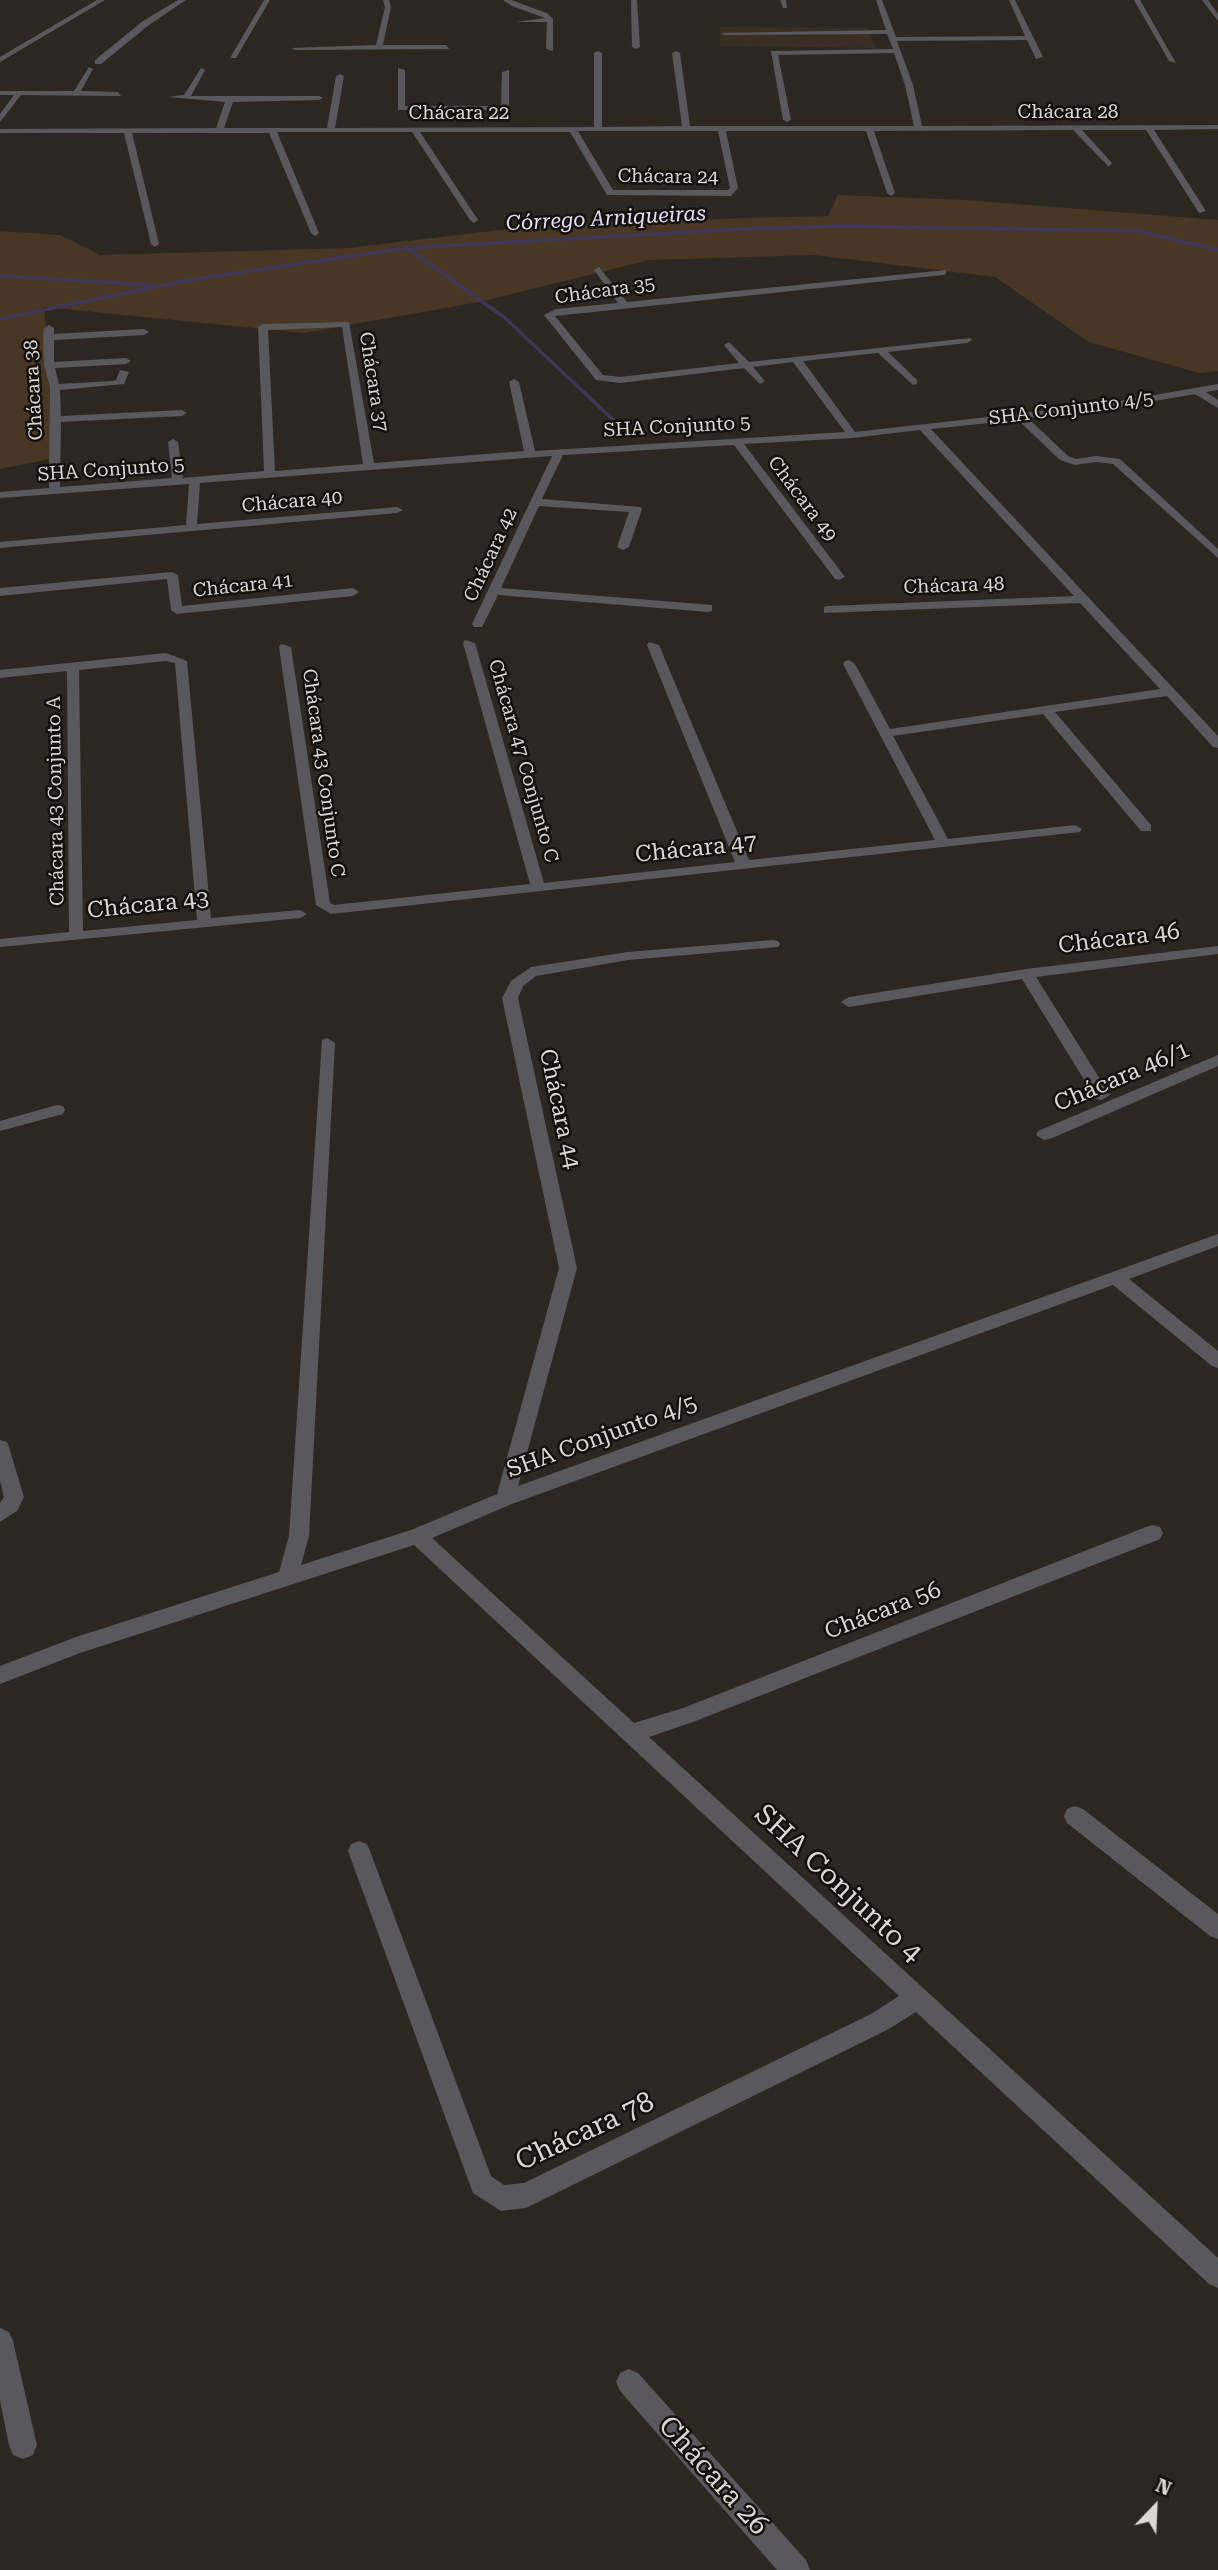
<!DOCTYPE html>
<meta charset="utf-8">
<style>
body{margin:0}
#map{position:relative;width:1218px;height:2570px;overflow:hidden;background:#2d2721;font-family:"Roboto Serif",serif}
canvas{display:block}
.north{position:absolute;left:1120px;top:2472px;width:70px;height:70px;-webkit-text-stroke:5px #13100d;paint-order:stroke;rotate:23deg;font-size:19px;font-weight:700;line-height:28px;text-align:center;color:#dbd7d3}
.north::after{content:'';display:block;margin:auto;width:24px;height:32px;background:#dbd7d3;clip-path:polygon(50% 0,100% 100%,50% 72%,0 100%)}
</style>
<div id="map">
<canvas width="1218" height="2570"></canvas>
<div class="north">N</div>
</div>
<script>
const ctx = document.querySelector('canvas').getContext('2d');
ctx.lineJoin = 'round';
function fill(path, color) { ctx.fillStyle = color; ctx.fill(path, 'evenodd'); }
const poly = rows => new Path2D(rows.map(r => 'M' + r).join(''));
function strokePath(path, color, width, dash) { ctx.strokeStyle = color; ctx.lineWidth = width; ctx.lineCap = dash ? 'butt' : 'round'; ctx.setLineDash(dash || []); ctx.stroke(path); }
function drawText(font, color, halo, rows, align = 'center') {
  ctx.font = font + ' "Roboto Serif",serif'; ctx.lineWidth = 5; ctx.setLineDash([]); ctx.textBaseline = 'middle'; ctx.strokeStyle = halo; ctx.fillStyle = color; for (const [text, x, y, turn = 0] of rows) {
    ctx.save(); ctx.translate(x, y); ctx.rotate((+turn || 0) * Math.PI / 180); ctx.textAlign = isNaN(turn) ? turn : align; if (halo) ctx.strokeText(text, 0, 0); ctx.fillText(text, 0, 0); ctx.restore();
  }
}
const built = poly([
 [720,27,868,28,876,48,720,46]
]);
const green = poly([
 [838,195,966,200,1218,220,1218,371,1199,373,1089,342,995,277,814,255,650,260,479,302,304,333,44,307,59,457,0,469,0,231,60,235,100,255,348,248,559,223,828,216]
]);
const stream = poly([
 [407,248,504,317,626,432],
 [0,276,152,285],
 [0,319,189,280,407,248,742,229,842,226,1138,231,1218,250]
]);
const minor = poly([
 [97,0,105,0,0,62,0,57,97,0],
 [178,0,186,0,149,25,101,64,95,64,95,60,143,21,178,0],
 [264,0,270,0,236,58,230,58,264,0],
 [383,0,389,0,391,7,383,45,446,45,449,49,295,50,291,48,376,45,385,7,383,0],
 [503,0,511,0,547,13,553,19,553,51,546,49,547,22,516,22,545,18,512,6,503,0],
 [631,0,637,0,640,47,636,49,632,47,631,0],
 [780,0,786,0,787,8,783,8,780,0],
 [876,0,882,0,896,37,1025,36,1009,0,1015,0,1043,57,1036,59,1027,40,897,41,913,85,922,126,1218,125,1218,129,1154,130,1206,211,1199,213,1146,130,1082,130,1112,163,1109,167,1073,130,874,131,895,193,891,196,887,193,866,131,726,131,738,188,731,196,607,195,570,132,420,132,478,220,474,223,470,220,412,132,277,132,319,233,315,236,311,233,269,133,132,133,159,244,155,247,151,244,124,133,0,133,0,129,216,128,225,102,168,97,184,95,201,68,205,70,191,96,319,96,323,98,319,100,233,102,224,128,327,128,336,76,340,74,344,76,335,128,594,127,594,53,598,51,602,53,602,127,682,126,672,53,676,51,680,53,690,126,914,126,905,85,894,53,778,55,791,120,787,122,783,120,771,51,893,49,887,34,725,35,721,33,886,30,876,0],
 [578,131,718,131,730,188,728,190,613,190,578,131],
 [1134,0,1140,0,1176,63,1169,61,1134,0],
 [1202,0,1208,0,1218,14,1218,21,1202,0],
 [89,67,93,69,81,91,118,92,121,96,21,95,0,122,0,114,14,95,0,95,0,91,74,91,89,67],
 [398,68,405,70,405,106,501,106,502,72,509,70,509,108,505,110,398,110,398,68],
 [599,267,627,302,946,270,946,274,943,275,555,316,603,375,620,377,739,363,724,345,729,342,749,362,970,338,972,340,967,343,888,352,917,380,917,384,913,385,878,353,803,361,855,432,1103,404,1218,384,1218,390,1206,392,1218,400,1218,408,1195,394,1103,410,1028,418,1068,456,1076,459,1096,456,1120,459,1218,549,1218,558,1113,464,1096,462,1075,465,1060,460,1018,420,931,429,1218,736,1218,748,1213,747,1167,696,1055,712,1151,825,1151,831,1141,831,1043,714,893,736,948,839,1075,825,1082,829,1080,832,331,914,316,905,279,647,281,644,291,647,330,903,334,905,530,884,463,643,465,640,475,643,544,883,735,862,647,645,649,642,659,645,749,860,935,840,843,664,845,661,849,660,855,664,890,729,1160,689,1080,603,824,613,824,607,828,606,1074,596,920,430,852,438,744,444,845,577,839,580,835,579,734,445,563,455,542,499,640,507,642,509,629,547,623,550,617,547,629,512,539,506,501,588,712,605,712,611,708,612,498,595,482,627,474,627,472,624,552,456,200,483,197,524,397,507,403,510,397,513,0,548,0,542,186,525,189,484,0,498,0,492,49,488,50,387,44,365,43,337,44,328,49,325,54,328,54,334,144,329,149,332,144,335,54,340,54,362,126,358,131,361,126,364,55,368,59,384,112,381,116,380,120,370,129,372,124,384,60,390,61,416,182,410,187,413,182,416,61,422,60,487,172,478,168,442,173,439,178,442,183,478,264,471,258,327,263,324,349,322,374,463,524,451,509,382,514,379,519,382,535,451,845,432,793,362,753,367,765,381,760,384,744,368,620,383,596,380,544,315,556,309,618,303,594,270,599,267],
 [342,327,363,464,275,471,268,330,342,327],
 [172,572,178,575,182,606,353,588,359,592,353,596,177,614,171,610,167,579,0,596,0,588,172,572],
 [166,653,187,661,211,918,300,910,307,914,300,918,0,947,0,939,69,932,67,671,0,678,0,670,166,653],
 [166,661,175,663,197,920,83,931,79,670,166,661],
 [773,940,778,941,780,944,778,947,628,960,536,976,523,986,518,998,577,1268,518,1486,1218,1234,1218,1246,1129,1279,1218,1351,1218,1368,1212,1366,1113,1285,512,1504,432,1538,634,1723,683,1708,1146,1527,1153,1525,1160,1527,1163,1533,1160,1539,693,1722,649,1737,1218,2258,1218,2288,1209,2284,916,2012,887,2030,526,2208,501,2211,473,2193,348,1851,351,1844,359,1841,367,1844,370,1851,491,2176,504,2185,524,2183,871,2014,899,1996,414,1545,80,1653,0,1684,0,1666,76,1637,279,1572,289,1536,322,1040,327,1038,335,1043,309,1536,301,1565,411,1530,497,1494,559,1268,502,998,511,981,531,967,628,952,773,940],
 [1218,946,1218,954,1036,977,1110,1095,1102,1100,1096,1099,1022,979,849,1007,841,1002,849,997,1026,969,1218,946],
 [1218,1055,1218,1066,1050,1139,1044,1140,1036,1135,1038,1131,1218,1055],
 [57,1105,63,1106,65,1110,63,1114,0,1131,0,1121,57,1105],
 [0,1440,7,1442,9,1447,24,1497,17,1511,0,1522,0,1503,4,1497,0,1481,0,1440],
 [1075,1806,1083,1809,1218,1914,1218,1939,1210,1936,1067,1823,1064,1816,1067,1809,1075,1806],
 [0,2328,9,2332,13,2341,37,2445,33,2455,23,2459,13,2455,9,2445,0,2401,0,2328],
 [629,2369,638,2373,806,2560,810,2570,777,2570,620,2391,616,2382,620,2373,629,2369]
]);
const farStreetnames = [
 ["Chácara 28",1068,112],
 ["Chácara 22",459,113],
 ["Chácara 24",668,177,1],
 ["Chácara 35",605,291,-8],
 ["Chácara 37",373,382,81],
 ["Chácara 38",34,390,-93],
 ["SHA Conjunto 4/5",1071,409,-7],
 ["SHA Conjunto 5",677,427,-3],
 ["SHA Conjunto 5",111,470,-4],
 ["Chácara 49",802,499,53],
 ["Chácara 40",292,502,-5],
 ["Chácara 42",491,555,-65],
 ["Chácara 41",243,586,-6],
 ["Chácara 48",954,586,-2],
 ["Chácara 47 Conjunto C",523,761,74],
 ["Chácara 43 Conjunto C",323,773,82],
 ["Chácara 43 Conjunto A",56,801,-91]
];
const farWaternames = [
 ["Córrego Arniqueiras",606,219,-3]
];
const streetNames = [
 ["Chácara 47",696,849,-6],
 ["Chácara 43",148,905,-6],
 ["Chácara 46",1119,939,-7],
 ["Chácara 46/1",1122,1077,-23],
 ["Chácara 44",559,1109,78],
 ["SHA Conjunto 4/5",602,1437,-20],
 ["Chácara 56",883,1611,-21]
];
const nearStreetnames = [
 ["SHA Conjunto 4",838,1884,43],
 ["Chácara 78",585,2132,-25],
 ["Chácara 26",713,2476,48]
];
fill(built, '#392e24');
fill(green, '#483725');
strokePath(stream, '#3f3757', 3.5);
fill(minor, '#59585c');
drawText('19px', '#dbd7d3', '#13100d', farStreetnames);
drawText('italic 21px', '#e3def7', '#13100d', farWaternames);
drawText('23px', '#dbd7d3', '#13100d', streetNames);
drawText('28px', '#dbd7d3', '#13100d', nearStreetnames);
</script>
